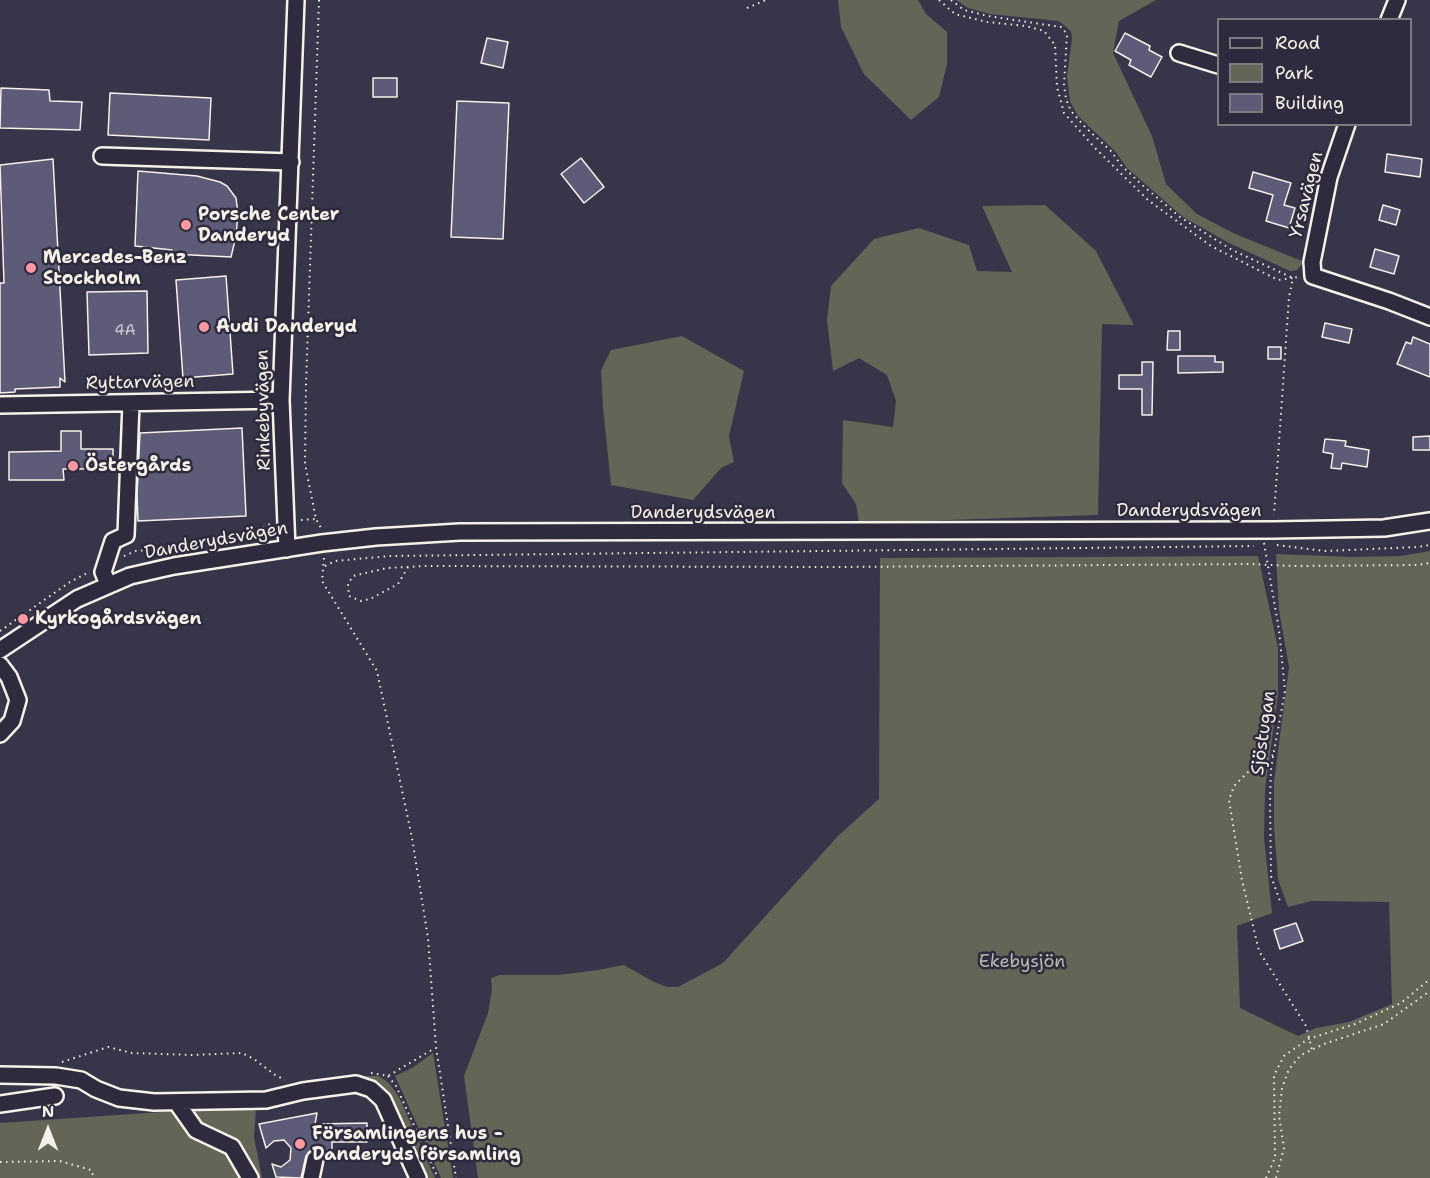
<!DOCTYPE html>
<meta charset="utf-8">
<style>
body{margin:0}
#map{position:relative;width:1430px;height:1178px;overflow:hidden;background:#383449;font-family:"Shantell Sans",sans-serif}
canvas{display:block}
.legend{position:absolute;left:1217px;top:18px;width:195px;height:108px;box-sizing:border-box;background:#2f2a3d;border:2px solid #7e7a81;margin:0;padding:8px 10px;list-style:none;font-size:18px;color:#f4f1e8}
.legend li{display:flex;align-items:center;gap:12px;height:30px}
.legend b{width:30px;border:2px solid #7e7a81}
.north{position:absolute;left:18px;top:1100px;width:60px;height:60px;-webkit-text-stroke:4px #2f2a3d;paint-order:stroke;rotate:0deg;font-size:16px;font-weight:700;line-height:24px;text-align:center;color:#f4f1e8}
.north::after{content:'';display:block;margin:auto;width:21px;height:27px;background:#f4f1e8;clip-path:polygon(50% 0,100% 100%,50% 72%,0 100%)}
</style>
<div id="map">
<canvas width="1430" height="1178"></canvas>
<ul class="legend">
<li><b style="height:8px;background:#2f2a3d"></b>Road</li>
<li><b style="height:16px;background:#646556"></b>Park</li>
<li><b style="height:16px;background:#5e5b79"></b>Building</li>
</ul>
<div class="north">N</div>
</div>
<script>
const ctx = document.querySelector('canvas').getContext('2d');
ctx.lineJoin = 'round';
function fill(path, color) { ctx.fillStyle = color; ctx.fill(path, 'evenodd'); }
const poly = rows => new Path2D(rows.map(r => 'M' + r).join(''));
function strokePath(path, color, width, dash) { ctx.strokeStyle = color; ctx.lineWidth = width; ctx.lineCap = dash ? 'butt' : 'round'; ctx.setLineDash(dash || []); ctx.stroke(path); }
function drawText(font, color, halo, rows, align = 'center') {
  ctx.font = font + ' "Shantell Sans",sans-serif'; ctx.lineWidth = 5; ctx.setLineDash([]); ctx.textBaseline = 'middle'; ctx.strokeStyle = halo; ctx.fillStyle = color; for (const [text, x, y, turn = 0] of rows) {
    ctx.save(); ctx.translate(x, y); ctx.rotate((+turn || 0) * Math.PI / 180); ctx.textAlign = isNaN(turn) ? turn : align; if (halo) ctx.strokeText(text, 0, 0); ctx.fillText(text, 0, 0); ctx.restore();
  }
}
const green = poly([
 [838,0,918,0,926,14,947,32,947,64,939,97,911,120,864,74,841,27],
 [956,0,1156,0,1119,21,1113,53,1152,136,1166,184,1197,214,1233,233,1304,262,1297,270,1290,271,1229,243,1183,217,1127,168,1115,151,1078,116,1070,101,1067,76,1072,39,1071,31,1059,21,990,14,968,8],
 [1045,205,1096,251,1134,325,1102,324,1098,515,859,523,856,504,842,483,843,420,893,427,896,401,887,375,859,358,833,371,827,320,831,286,874,239,919,228,969,245,977,271,1012,272,982,206],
 [682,336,744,371,729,436,734,462,721,468,693,500,611,485,603,408,601,370,611,350],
 [1430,551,1430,1178,478,1178,464,1076,488,1013,492,989,491,978,500,975,558,975,598,970,624,965,652,981,667,987,678,987,723,963,838,836,879,799,880,558,1258,556,1278,648,1278,695,1265,790,1264,838,1272,913,1237,926,1240,1008,1298,1036,1316,1028,1349,1022,1392,1004,1389,902,1311,901,1288,907,1278,879,1274,827,1274,782,1289,667,1279,610,1276,554,1351,557,1401,556],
 [433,1053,453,1178,441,1178,395,1076,412,1068],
 [363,1076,379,1076,389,1083,399,1097,435,1178,427,1178,391,1096,378,1081],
 [256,1107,254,1137,262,1178,0,1178,0,1123,206,1109]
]);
const building = poly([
 [1125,33,1150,46,1149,50,1162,57,1151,77,1129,65,1131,60,1115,51,1125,33],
 [487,38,508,42,503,68,481,63,487,38],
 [373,78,397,78,397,97,373,97,373,78],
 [1,88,49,90,50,101,82,102,80,130,0,128,1,88],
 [110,93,211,98,209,140,108,135,110,93],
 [457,101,509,103,503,239,451,237,457,101],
 [1387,154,1422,159,1420,177,1385,172,1387,154],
 [581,158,604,187,584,203,561,174,581,158],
 [53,159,65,382,60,378,60,387,15,389,15,392,0,393,0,283,4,283,0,165,53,159],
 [138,171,197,176,220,182,227,186,236,198,238,213,236,236,231,257,172,254,172,250,135,246,138,171],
 [1253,172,1291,183,1284,205,1295,208,1289,228,1266,221,1273,195,1249,188,1253,172],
 [1383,205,1400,210,1396,225,1379,220,1383,205],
 [1375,249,1399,256,1394,274,1370,267,1375,249],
 [226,276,233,374,183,378,176,280,226,276],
 [147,291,148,353,89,355,87,292,147,291],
 [1325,323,1352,329,1349,343,1322,337,1325,323],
 [1168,331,1180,331,1180,350,1167,350,1168,331],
 [1413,337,1430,344,1430,377,1397,364,1406,342,1411,344,1413,337],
 [1268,347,1281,347,1281,359,1268,359,1268,347],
 [1178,356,1215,356,1215,362,1223,362,1223,372,1178,373,1178,356],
 [1142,362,1153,362,1152,415,1142,415,1142,389,1119,389,1119,375,1142,375,1142,362],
 [242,428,246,516,138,521,137,495,140,433,242,428],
 [61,431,81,431,81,449,113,449,113,469,63,469,64,480,9,480,9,452,61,451,61,431],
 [1430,436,1430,450,1413,450,1413,437,1430,436],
 [1325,439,1346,441,1345,446,1369,450,1367,467,1342,463,1341,469,1331,468,1333,454,1323,452,1325,439],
 [1296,923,1303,941,1280,949,1274,930,1296,923],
 [317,1113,315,1124,367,1123,367,1142,332,1142,332,1150,311,1150,306,1156,301,1178,276,1177,272,1164,281,1167,290,1160,291,1148,284,1140,274,1141,266,1148,259,1124,317,1113]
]);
const path = poly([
 [319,0,306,385,305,464,316,519,321,528],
 [939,0,955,14,987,22,1026,26,1044,31,1055,45,1057,87,1064,113,1095,148,1148,200,1211,246,1278,280,1293,278,1289,297,1274,515],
 [951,0,964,10,988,16,1061,27,1067,34,1064,85,1066,99,1071,111,1085,127,1111,151,1121,165,1141,184,1180,217,1232,250,1293,278,1298,277],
 [747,8,766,0],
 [301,520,316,519],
 [257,538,264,527,272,523],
 [1264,543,1279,630,1285,691,1271,768,1270,802,1271,876,1281,904],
 [1277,545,1324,551,1418,547,1430,545],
 [124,556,136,551,210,545],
 [324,558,322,581,377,671,412,838,428,938,436,1047,456,1178],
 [325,566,335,561,390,556,1254,546],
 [408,567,398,584,370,599,361,601,349,596,348,584,353,576,387,568,408,567,424,566,838,567,1250,564,1297,566,1417,565,1430,563],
 [0,631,70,582,89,572],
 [1273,755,1255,765,1234,786,1229,800,1242,880,1259,951,1306,1026,1312,1050],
 [62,1062,108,1047,132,1053,193,1055,242,1053,254,1059,275,1075,285,1080],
 [371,1073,388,1076,435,1048],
 [388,1076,396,1086,438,1178],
 [0,1162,60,1161,91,1170,94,1178],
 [1266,1178,1275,1158,1274,1075,1284,1056,1308,1039,1355,1024,1401,1003,1430,979],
 [1276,1178,1284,1148,1279,1116,1282,1088,1289,1069,1301,1055,1324,1044,1384,1024,1430,991]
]);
const minor = poly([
 [1389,20,1397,0],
 [1179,53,1218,65],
 [1347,124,1329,177,1312,262,1313,276,1389,301,1430,317],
 [102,156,291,162],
 [0,405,281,400],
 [287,549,281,400,296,0],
 [108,584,103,572,113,541,126,535,131,403],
 [0,650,77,599,130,576,174,566,322,543,376,537,460,532,1274,530,1384,528,1430,521],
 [0,665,9,677,18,700,12,721,0,734],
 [0,1075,56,1076,81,1080,96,1089,119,1098,154,1102,266,1100,303,1091,356,1084,371,1089,383,1100,418,1178],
 [177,1103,196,1130,232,1147,250,1178],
 [0,1104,55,1096],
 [311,1178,315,1159]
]);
const markers = [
 [186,225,6,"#ff9aa2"],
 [31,268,6,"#ff9aa2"],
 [204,327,6,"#ff9aa2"],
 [73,466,6,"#ff9aa2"],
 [23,619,6,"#ff9aa2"],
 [300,1144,6,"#ff9aa2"]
];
const numberNames = [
 ["4A",125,331]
];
const streetNames = [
 ["Yrsavägen",1307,195,-76],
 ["Ryttarvägen",140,383,-1],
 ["Rinkebyvägen",264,410,-91],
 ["Danderydsvägen",1189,511],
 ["Danderydsvägen",703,513],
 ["Danderydsvägen",216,541,-10],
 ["Sjöstugan",1264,733,-82]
];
const poiNames = [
 ["Porsche Center",198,215],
 ["Danderyd",198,236],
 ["Mercedes-Benz",43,258],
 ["Stockholm",43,279],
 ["Audi Danderyd",216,327],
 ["Östergårds",85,466],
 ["Kyrkogårdsvägen",35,619],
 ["Församlingens hus -",312,1134],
 ["Danderyds församling",312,1155]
];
const parkNames = [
 ["Ekebysjön",1022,962]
];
fill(green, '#646556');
fill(building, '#5e5b79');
strokePath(building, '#f4f1e8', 1.5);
strokePath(minor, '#f4f1e8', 20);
strokePath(path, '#f4f1e8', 2, [1.5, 4.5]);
strokePath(minor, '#2f2a3d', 15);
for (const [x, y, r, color] of markers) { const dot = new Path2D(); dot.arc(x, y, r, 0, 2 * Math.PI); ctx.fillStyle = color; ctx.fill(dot); strokePath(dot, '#2f2a3d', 2); }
drawText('15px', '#cecccc', null, numberNames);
drawText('18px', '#f4f1e8', '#2f2a3d', streetNames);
drawText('bold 18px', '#f4f1e8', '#2f2a3d', poiNames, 'left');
drawText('18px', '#bab9ae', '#2f2a3d', parkNames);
</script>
